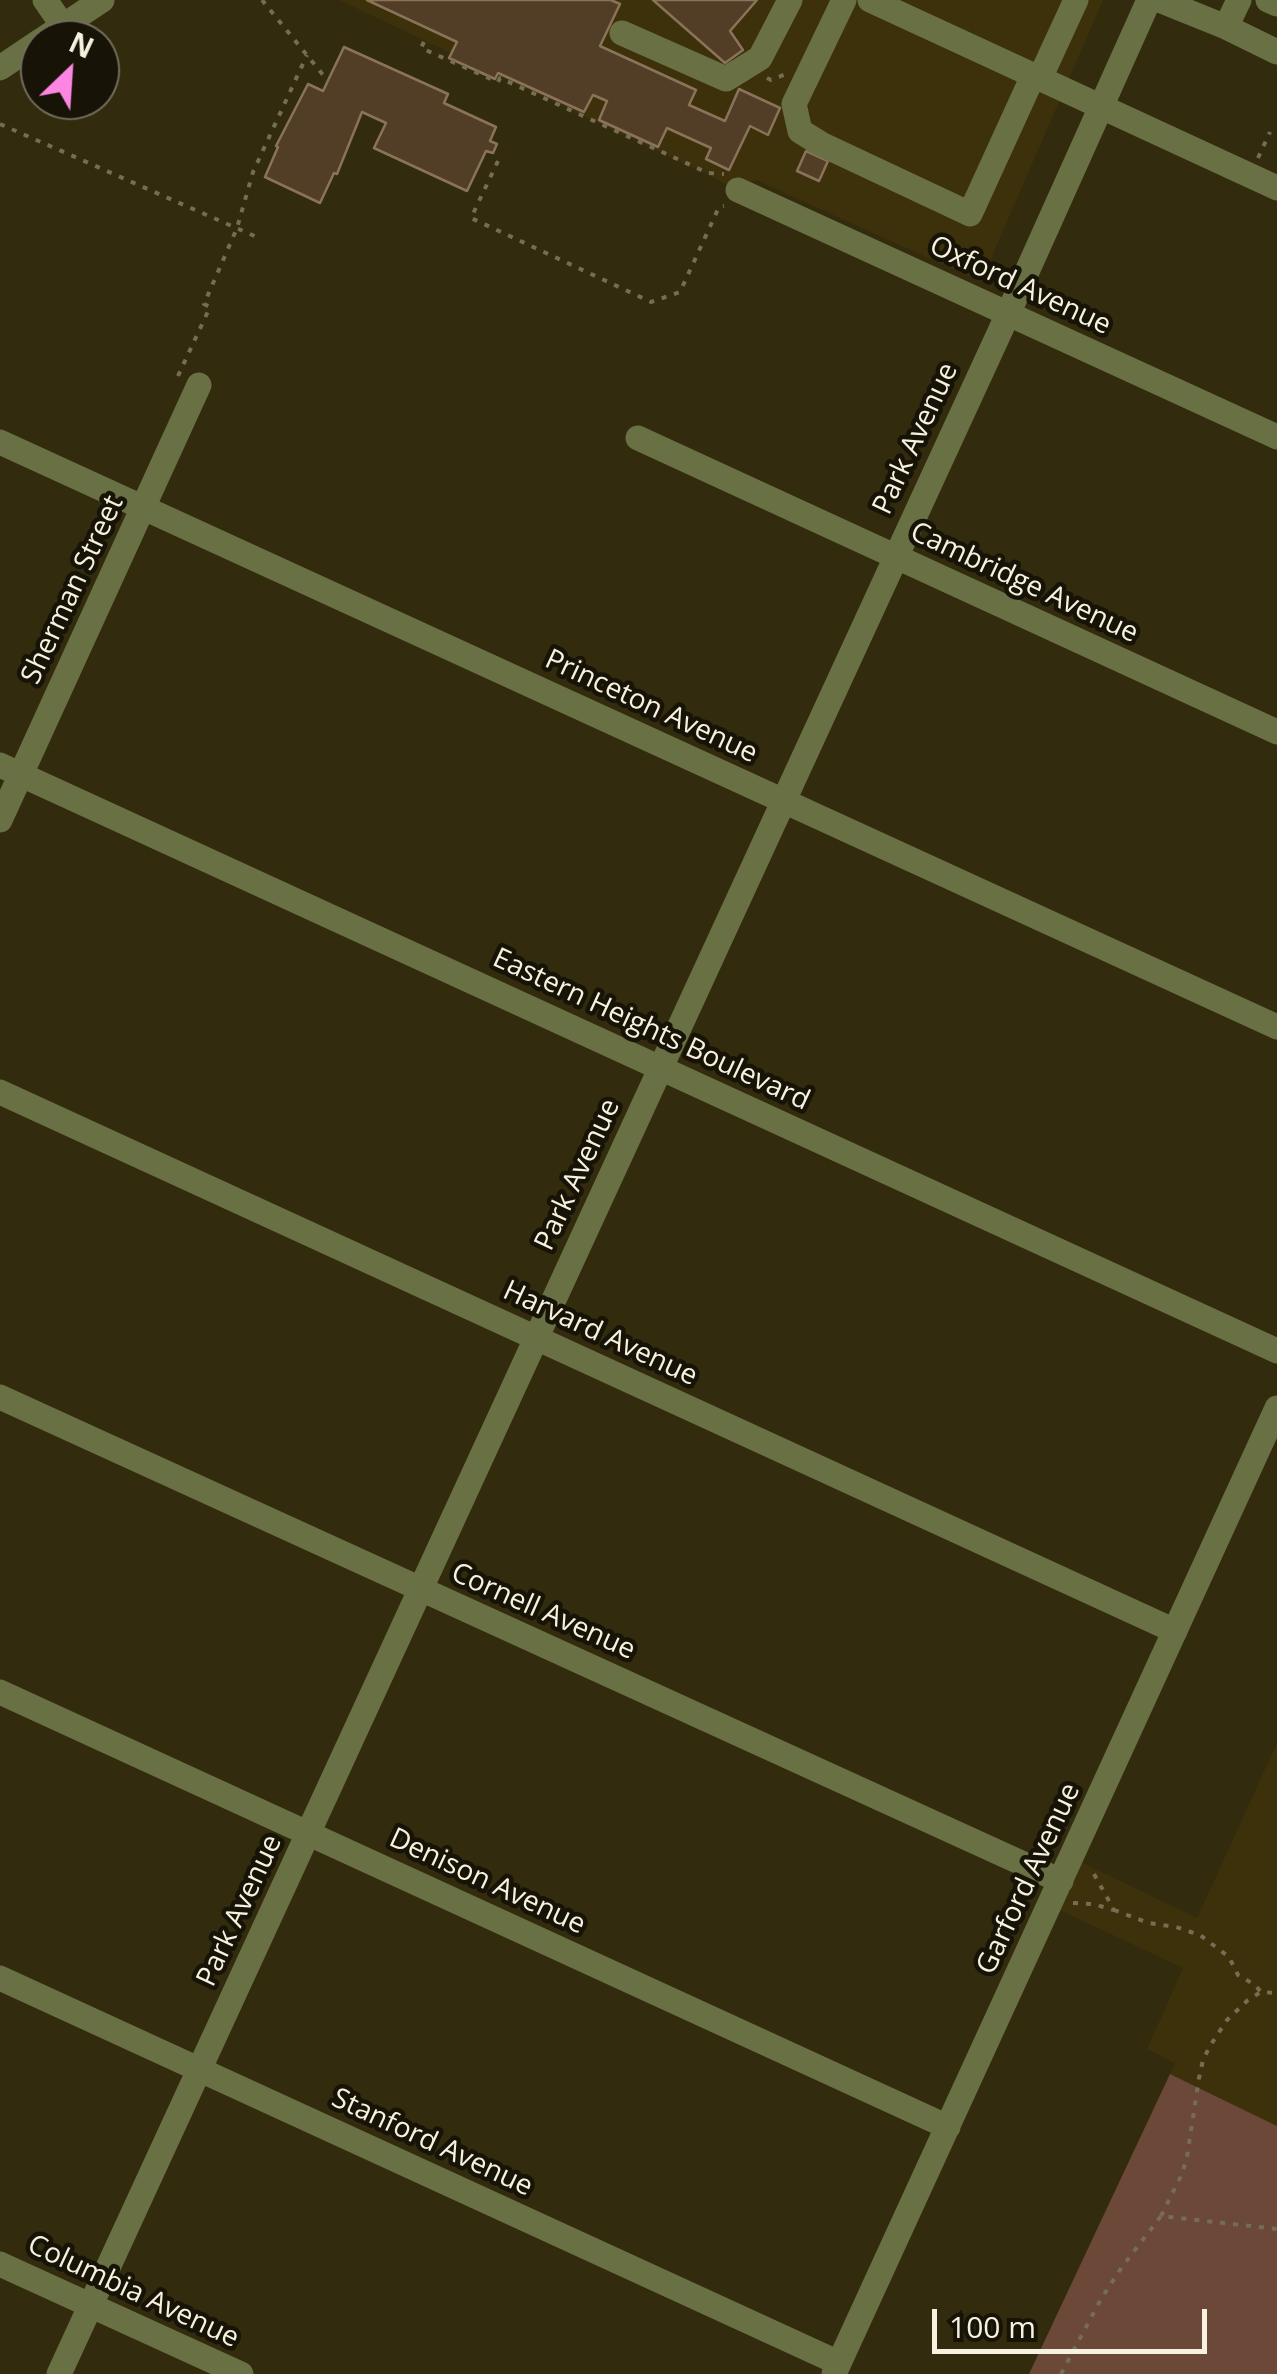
<!DOCTYPE html>
<style>
body{margin:0}
#map{position:relative;width:1277px;height:2374px;overflow:hidden;background:#332b0d;font-family:"Open Sans",sans-serif}
canvas{display:block}
.north{position:absolute;left:20px;top:20px;width:100px;height:100px;box-sizing:border-box;background:#171407;border:2px solid #716d5e;border-radius:50%;rotate:25deg;font-size:28px;font-weight:700;line-height:40px;text-align:center;color:#f7f2e0}
.north::after{content:'';display:block;margin:auto;width:35px;height:45px;background:#fd86e2;clip-path:polygon(50% 0,100% 100%,50% 72%,0 100%)}
.scale{position:absolute;left:932px;top:2309px;width:275px;height:45px;box-sizing:border-box;border:5px solid #f7f2e0;border-top:0;padding-left:12px;font-size:30px;line-height:35px;white-space:nowrap;color:#f7f2e0;-webkit-text-stroke:8px #171407;paint-order:stroke}
</style>
<div id="map">
<canvas width="1277" height="2374"></canvas>
<div class="north">N</div>
<div class="scale">100 m</div>
</div>
<script>
const ctx = document.querySelector('canvas').getContext('2d');
ctx.lineJoin = 'round';
function fill(path, color) { ctx.fillStyle = color; ctx.fill(path, 'evenodd'); }
const poly = rows => new Path2D(rows.map(r => 'M' + r).join(''));
function strokePath(path, color, width, dash) { ctx.strokeStyle = color; ctx.lineWidth = width; ctx.lineCap = dash ? 'butt' : 'round'; ctx.setLineDash(dash || []); ctx.stroke(path); }
function drawText(font, color, halo, rows, align = 'center') {
  ctx.font = font + ' "Open Sans",sans-serif'; ctx.lineWidth = 9; ctx.setLineDash([]); ctx.textBaseline = 'middle'; ctx.strokeStyle = halo; ctx.fillStyle = color; for (const [text, x, y, turn = 0] of rows) {
    ctx.save(); ctx.translate(x, y); ctx.rotate((+turn || 0) * Math.PI / 180); ctx.textAlign = isNaN(turn) ? turn : align; if (halo) ctx.strokeText(text, 0, 0); ctx.fillText(text, 0, 0); ctx.restore();
  }
}
const built = poly([
 [339,0,1103,0,981,282,756,180,735,188],
 [1277,1743,1277,2126,1170,2074,1175,2063,1147,2049,1183,1968,1057,1909,1079,1861,1197,1918]
]);
const green = poly([
 [1170,2074,1277,2126,1277,2374,1029,2374]
]);
const building = poly([
 [367,0,611,0,620,4,600,46,696,90,689,105,725,121,739,89,780,108,768,135,750,126,729,170,706,159,711,148,667,128,658,147,599,120,607,101,593,95,584,112,498,73,495,79,449,58,457,42,367,0],
 [653,0,757,0,730,31,743,50,725,63,653,0],
 [344,47,448,94,444,103,496,127,490,141,497,144,493,153,486,151,467,191,374,148,386,123,362,112,337,174,334,173,320,203,265,177,278,147,276,146,308,84,323,91,344,47],
 [806,151,828,161,819,181,797,171,806,151]
]);
const path = poly([
 [262,0,328,81],
 [424,42,421,48,498,82,500,78,708,173,724,174],
 [767,78,771,80,786,74],
 [0,124,259,238],
 [1258,158,1270,132],
 [498,161,471,218,651,302,680,292,719,207,724,206],
 [178,376,210,307,204,304,237,228,253,172,307,55],
 [1073,1903,1093,1904,1114,1910,1094,1874,1088,1871],
 [1114,1910,1149,1923,1176,1927,1200,1935,1229,1957,1238,1975,1255,1985,1261,1992],
 [1161,2216,1182,2174,1187,2157,1199,2078,1203,2060,1210,2046,1227,2020,1248,2000,1261,1992,1277,1993],
 [1061,2374,1101,2299,1122,2267,1161,2216,1277,2229]
]);
const minor = poly([
 [45,0,63,26],
 [844,0,794,104,800,131,821,144,970,214,1033,76],
 [870,0,1277,188],
 [1159,0,1226,27,1239,0],
 [1268,0,1277,4],
 [1226,27,1277,52],
 [622,33,726,79,760,58,790,0],
 [42,40,102,0],
 [0,68,40,41],
 [1040,78,1076,0],
 [738,190,1277,437],
 [638,438,1277,732],
 [0,442,1277,1027],
 [0,765,1277,1351],
 [0,820,199,385],
 [0,1092,1175,1631],
 [0,1397,1061,1881],
 [0,1692,948,2127],
 [0,1978,839,2363],
 [0,2264,241,2374],
 [59,2374,1008,314,1149,0],
 [834,2374,1277,1408]
]);
const streetNames = [
 ["Oxford Avenue",1020,286,25],
 ["Park Avenue",916,439,-65],
 ["Cambridge Avenue",1024,583,25],
 ["Sherman Street",73,590,-65],
 ["Princeton Avenue",651,707,25],
 ["Eastern Heights Boulevard",651,1030,25],
 ["Park Avenue",578,1175,-65],
 ["Harvard Avenue",600,1334,25],
 ["Cornell Avenue",543,1612,24],
 ["Garford Avenue",1029,1879,-65],
 ["Denison Avenue",487,1882,25],
 ["Park Avenue",240,1911,-65],
 ["Stanford Avenue",432,2143,25],
 ["Columbia Avenue",133,2292,25]
];
fill(built, '#3c310a');
fill(green, '#6b4837');
fill(building, '#523e26');
strokePath(building, '#8a7359', 2.5);
strokePath(path, '#756e54', 4, [5, 8]);
strokePath(minor, '#697144', 25);
drawText('28px', '#f7f2e0', '#171407', streetNames);
</script>
